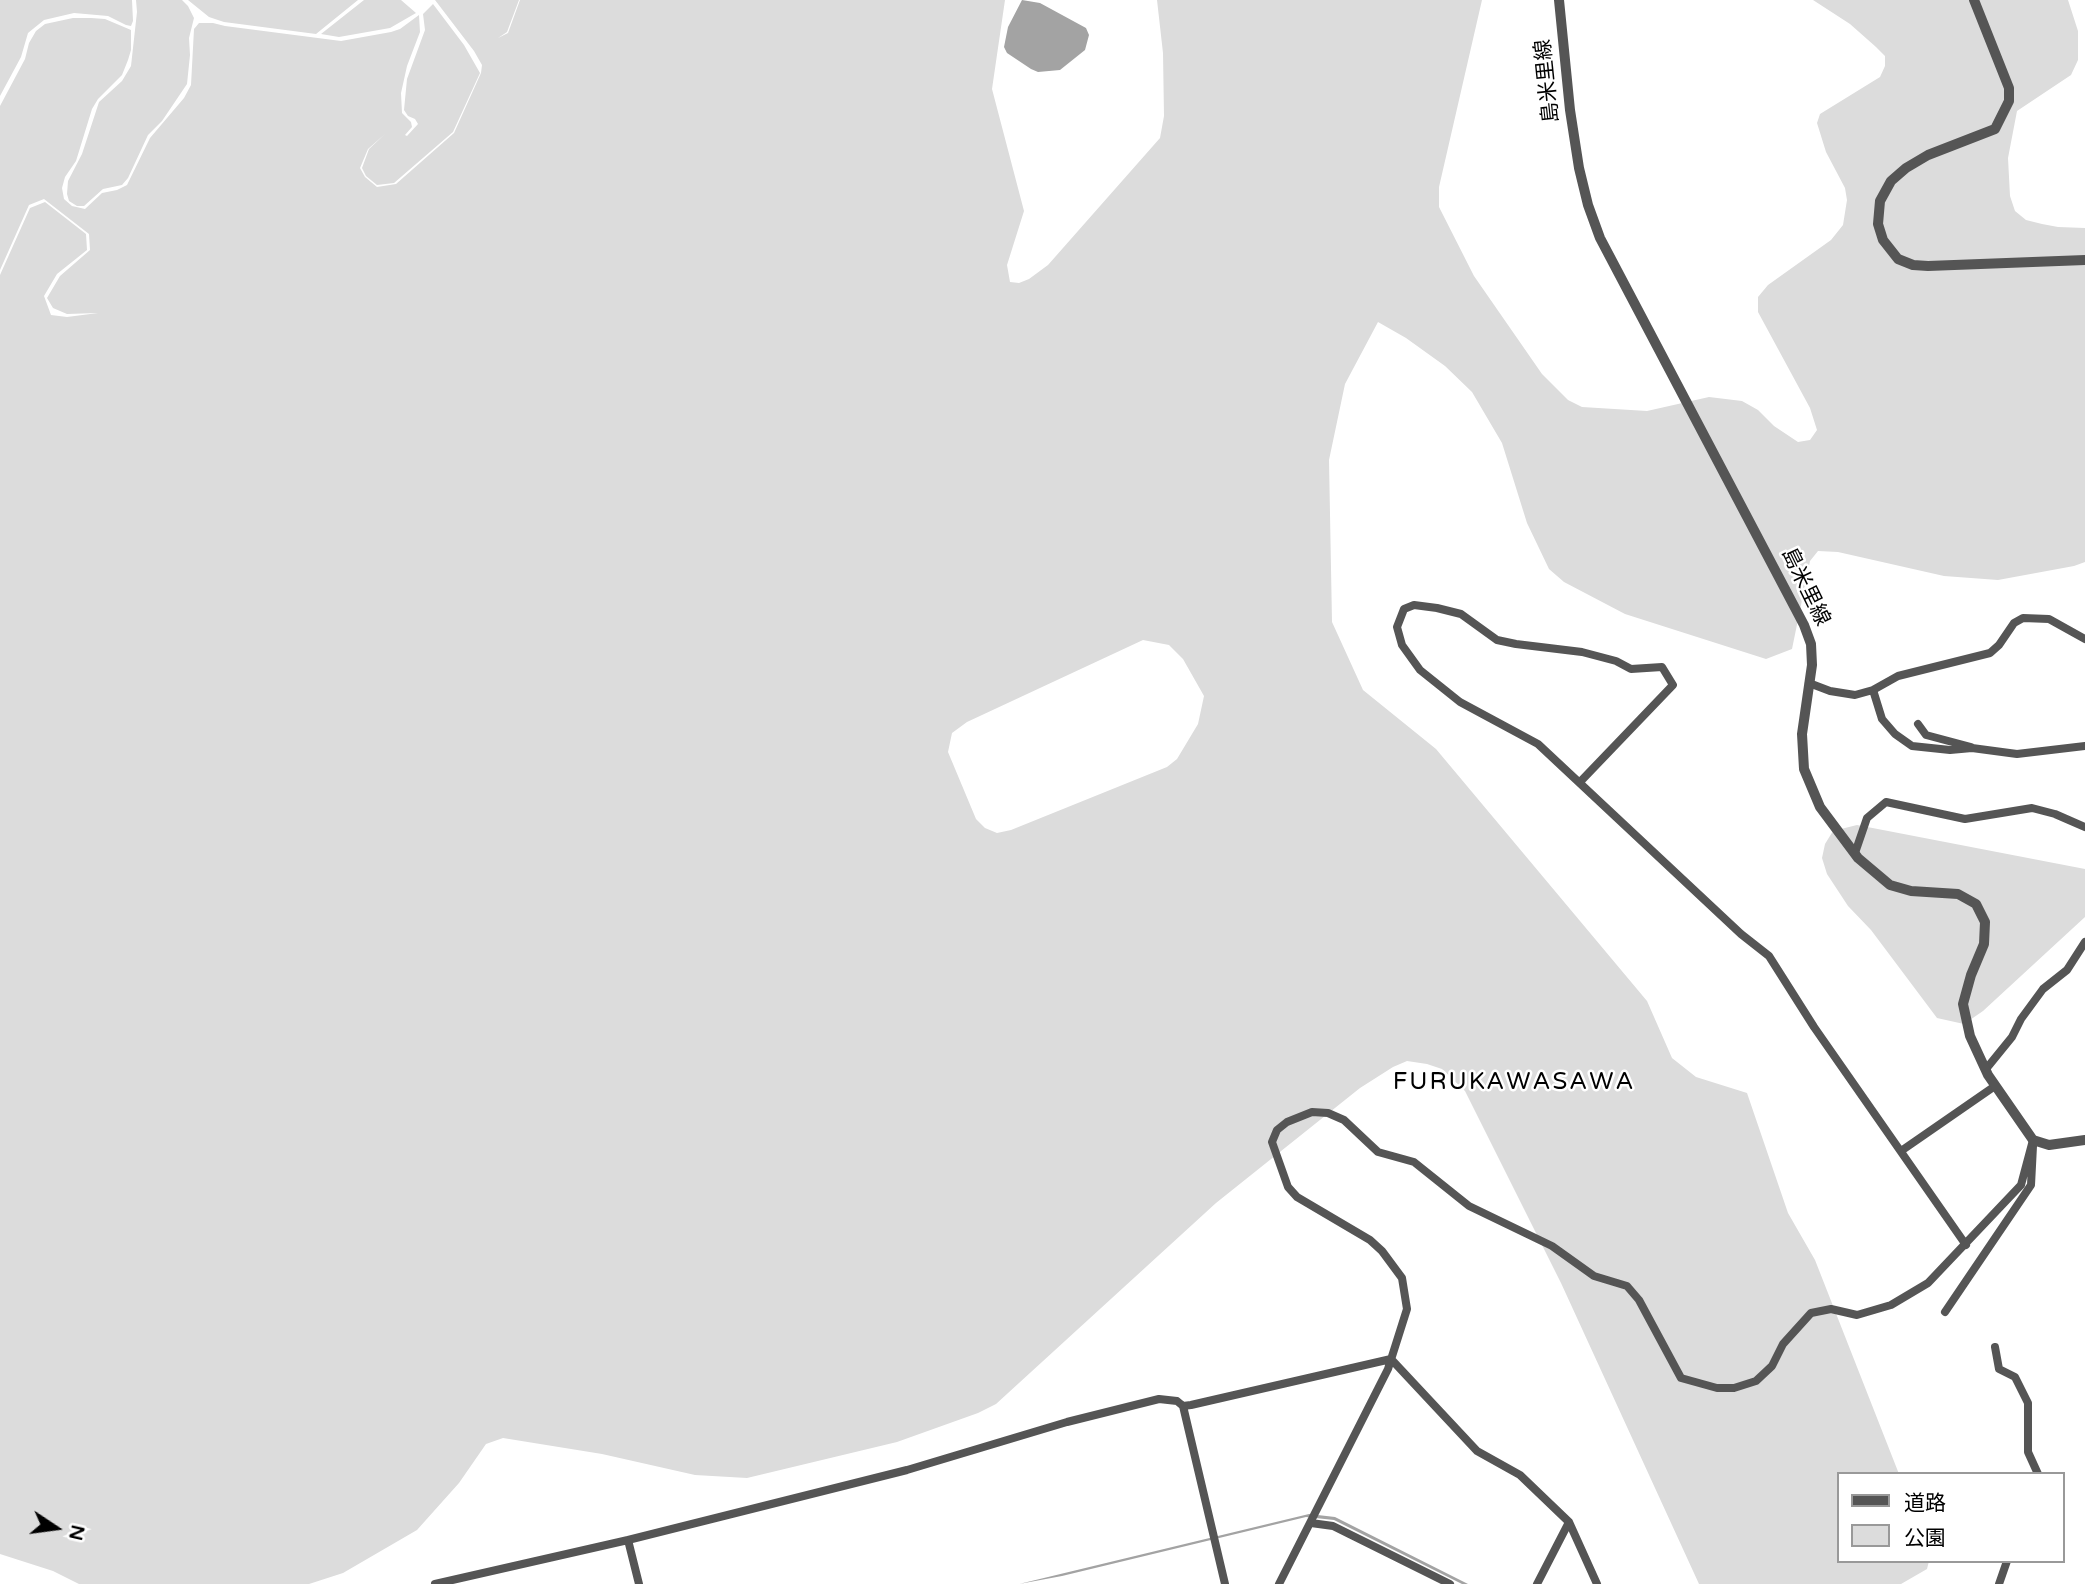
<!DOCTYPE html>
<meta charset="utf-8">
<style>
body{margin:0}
#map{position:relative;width:2085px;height:1584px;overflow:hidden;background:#fff;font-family:"Varela Round","Noto Sans JP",sans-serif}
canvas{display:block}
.legend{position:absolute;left:1837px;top:1472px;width:228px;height:91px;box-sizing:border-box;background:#fff;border:2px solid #999;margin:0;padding:9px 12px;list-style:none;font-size:21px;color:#000}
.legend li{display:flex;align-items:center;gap:14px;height:35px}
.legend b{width:35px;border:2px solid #999}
.north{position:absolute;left:21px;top:1493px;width:70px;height:70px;-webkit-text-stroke:5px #fff;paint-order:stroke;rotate:103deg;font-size:19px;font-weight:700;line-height:28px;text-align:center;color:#000}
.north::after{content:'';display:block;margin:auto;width:24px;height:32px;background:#000;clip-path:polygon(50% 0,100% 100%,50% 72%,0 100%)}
</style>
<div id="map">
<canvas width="2085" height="1584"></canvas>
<ul class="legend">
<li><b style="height:9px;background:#555"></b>道路</li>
<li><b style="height:19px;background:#dcdcdc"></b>公園</li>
</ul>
<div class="north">N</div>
</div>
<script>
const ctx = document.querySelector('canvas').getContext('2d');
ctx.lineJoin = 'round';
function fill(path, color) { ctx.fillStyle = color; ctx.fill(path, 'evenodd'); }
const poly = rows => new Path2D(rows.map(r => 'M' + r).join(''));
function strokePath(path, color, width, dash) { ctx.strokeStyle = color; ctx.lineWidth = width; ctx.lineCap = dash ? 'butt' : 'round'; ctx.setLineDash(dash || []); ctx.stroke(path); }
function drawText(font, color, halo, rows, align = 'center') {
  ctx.font = font + ' "Varela Round","Noto Sans JP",sans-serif'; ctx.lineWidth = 5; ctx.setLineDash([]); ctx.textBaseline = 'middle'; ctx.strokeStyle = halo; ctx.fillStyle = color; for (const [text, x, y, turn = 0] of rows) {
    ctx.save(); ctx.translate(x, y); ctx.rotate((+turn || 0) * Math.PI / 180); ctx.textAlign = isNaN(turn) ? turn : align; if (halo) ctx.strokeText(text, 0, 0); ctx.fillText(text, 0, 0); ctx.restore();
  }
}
const green = poly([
 [0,0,132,0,133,21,131,26,126,25,108,16,74,13,44,20,28,33,21,57,0,96],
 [136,0,182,0,188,6,194,18,189,38,190,55,187,84,162,121,148,135,128,178,122,185,103,189,84,206,77,206,69,201,67,194,68,181,82,154,99,102,122,81,131,66,137,12],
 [188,0,358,0,316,34,224,22,209,17],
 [364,0,401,0,416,13,390,28,339,37,321,34],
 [435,0,519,0,507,32,498,38,508,33,520,0,1005,0,992,89,1024,211,1007,265,1010,282,1019,283,1029,279,1048,265,1160,138,1164,116,1163,53,1157,0,1482,0,1439,187,1439,207,1474,276,1542,374,1568,400,1582,407,1647,411,1709,397,1742,401,1758,410,1774,426,1798,442,1810,440,1817,430,1810,408,1758,312,1758,297,1768,285,1831,240,1843,225,1847,200,1845,188,1826,152,1817,123,1820,114,1880,77,1885,66,1885,56,1876,47,1850,24,1813,0,2068,0,2078,31,2078,60,2071,75,2017,111,2008,158,2010,196,2015,211,2026,220,2042,224,2058,227,2085,228,2085,562,2074,566,1998,580,1944,576,1838,552,1818,551,1810,561,1792,649,1766,659,1625,614,1564,582,1549,569,1527,523,1502,443,1472,392,1445,366,1406,338,1378,322,1345,384,1329,460,1332,622,1363,690,1436,749,1647,1001,1672,1058,1696,1077,1747,1093,1788,1213,1815,1260,1899,1474,1838,1474,1838,1561,1929,1561,1927,1569,1901,1584,1699,1584,1561,1283,1465,1091,1442,1069,1427,1064,1407,1061,1393,1067,1360,1088,1216,1203,996,1404,978,1413,897,1442,747,1478,695,1475,602,1454,503,1438,486,1444,459,1483,417,1530,343,1573,309,1584,79,1584,53,1571,0,1554,0,275,30,208,45,202,86,234,87,250,57,274,44,296,51,315,67,317,98,313,67,314,53,308,47,298,60,276,90,250,89,234,44,199,29,205,0,270,0,106,25,59,29,43,36,31,45,24,73,18,91,18,105,19,131,30,131,50,128,60,122,75,98,99,92,109,76,161,65,177,62,188,64,199,72,206,85,209,102,193,117,190,127,185,150,138,184,98,191,85,194,29,199,23,213,23,225,26,341,41,391,32,400,29,419,15,420,32,407,66,401,93,402,113,411,122,412,127,405,135,407,136,418,124,415,119,408,116,404,110,407,79,425,30,423,14,433,4,464,45,480,73,453,132,394,183,377,185,366,176,362,168,369,149,385,134,368,149,360,168,365,177,377,187,396,184,454,133,481,73,482,65,474,51],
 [1143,640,1169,645,1183,659,1204,696,1198,724,1177,759,1167,767,1011,830,997,833,985,828,976,819,948,752,952,733,967,722],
 [1857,825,2085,869,2085,917,1983,1011,1964,1024,1937,1018,1871,930,1848,906,1827,874,1822,858,1825,844,1833,831]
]);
const water = poly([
 [1022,0,1040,3,1086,28,1089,35,1085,50,1060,70,1038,72,1031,69,1007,53,1004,47,1008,27],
 [1309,1514,1335,1517,1468,1584,1462,1584,1334,1520,1306,1517,1062,1576,1019,1584]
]);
const minor = poly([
 [1809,683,1830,691,1855,695,1873,690,1898,676,1990,653,1999,645,2014,623,2023,618,2049,619,2085,639],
 [1873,690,1882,719,1895,734,1912,746,1950,750,1972,748,2017,754,2085,746],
 [1918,724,1926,735,1971,747],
 [1580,782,1673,685,1662,667,1631,669,1616,661,1582,652,1516,644,1497,640,1461,614,1437,608,1414,605,1404,609,1397,627,1402,645,1420,670,1460,702,1538,744,1741,934,1769,956,1814,1027,1966,1245],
 [1855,853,1867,818,1886,802,1965,819,2032,808,2055,814,2085,827],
 [1986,1069,2012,1037,2021,1019,2043,989,2067,970,2085,942],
 [1901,1151,1995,1086],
 [1945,1312,2031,1185,2033,1146],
 [1995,1347,1999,1369,2015,1377,2028,1403,2028,1452,2038,1474],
 [1391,1359,1477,1451,1520,1475,1569,1522,1597,1584],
 [1183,1406,1225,1584],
 [1311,1523,1333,1526,1450,1584],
 [628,1540,639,1584],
 [435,1584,628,1540,907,1470,1067,1422,1159,1399,1177,1401,1183,1406,1191,1405,1391,1359],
 [1279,1584,1388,1369,1407,1309,1402,1278,1382,1251,1370,1240,1297,1197,1288,1187,1272,1142,1277,1130,1287,1122,1312,1112,1328,1113,1344,1120,1378,1152,1414,1162,1469,1206,1552,1246,1594,1276,1627,1286,1639,1300,1681,1378,1717,1388,1734,1388,1756,1381,1772,1366,1783,1344,1811,1313,1831,1309,1857,1315,1891,1305,1928,1283,2021,1185,2033,1140],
 [1537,1584,1569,1522],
 [1999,1584,2007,1561]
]);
const tertiary = poly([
 [1559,0,1570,110,1579,168,1588,205,1600,238,1804,625,1811,644,1812,665,1802,734,1804,769,1820,807,1858,858,1890,885,1911,891,1958,894,1976,904,1985,922,1984,944,1971,975,1963,1004,1970,1036,1988,1075,2033,1140,2049,1145,2085,1140],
 [1974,0,2009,88,2009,101,1995,129,1928,155,1906,168,1891,181,1880,201,1878,224,1883,240,1898,259,1913,265,1928,266,2085,260]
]);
const streetNames = [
 ["島米里線",1548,81,-96],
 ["島米里線",1805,587,64]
];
const quarterNames = [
 ["FURUKAWASAWA",1514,1083]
];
fill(green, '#dcdcdc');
fill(water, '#a3a3a3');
strokePath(minor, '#555', 8);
strokePath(tertiary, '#555', 10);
drawText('21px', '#000', '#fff', streetNames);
ctx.letterSpacing = '2px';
drawText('24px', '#000', '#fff', quarterNames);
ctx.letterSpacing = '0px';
</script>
